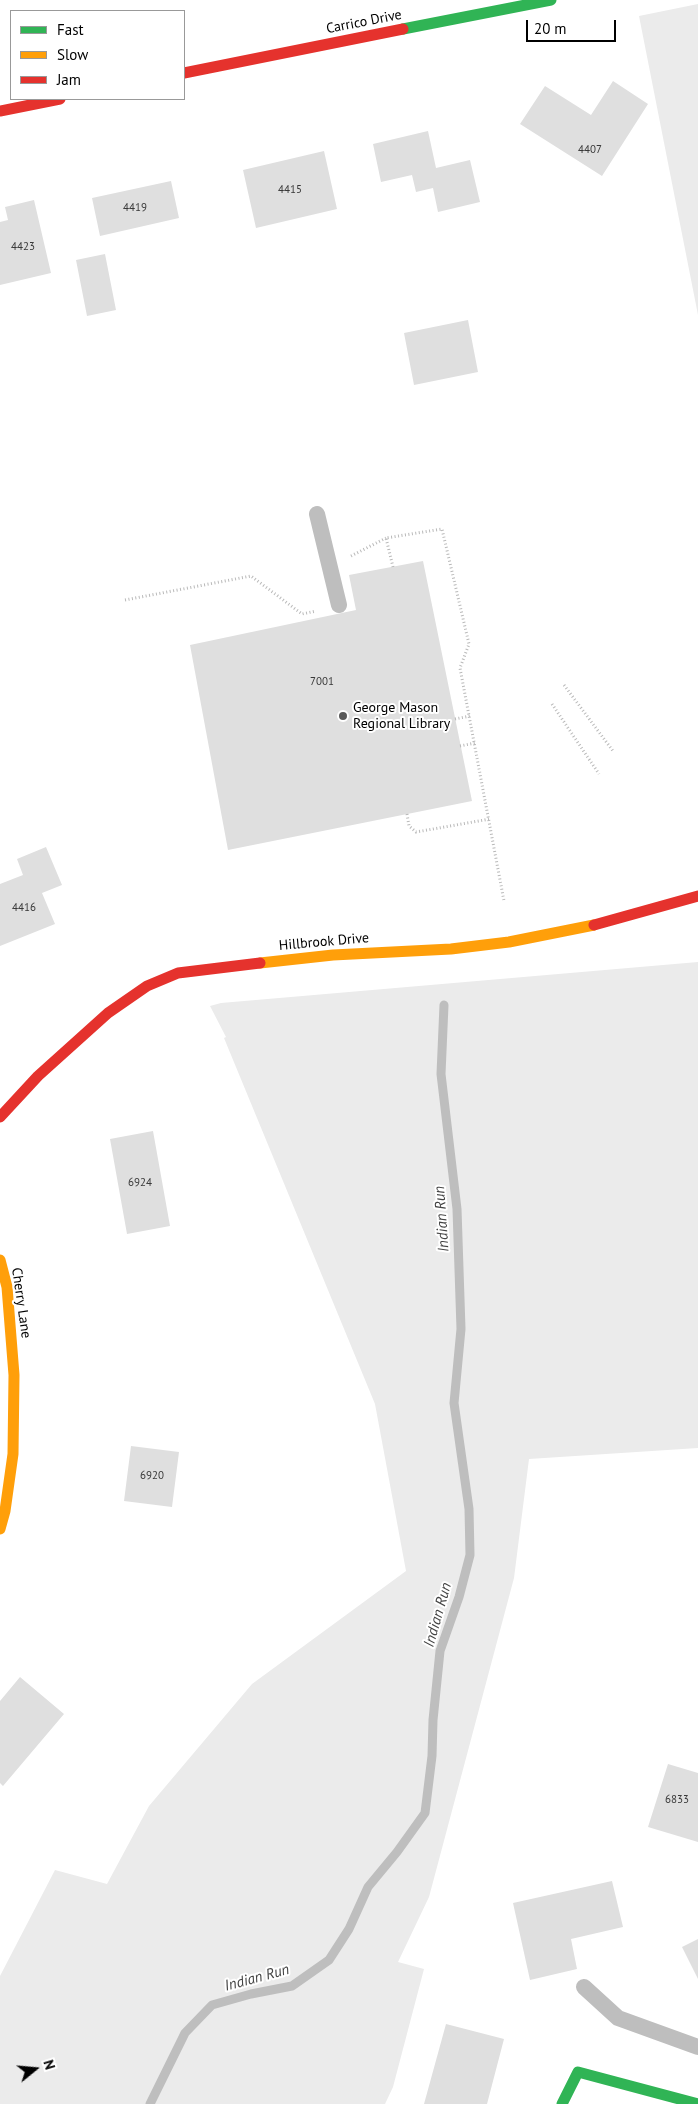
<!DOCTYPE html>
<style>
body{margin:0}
#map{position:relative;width:698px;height:2104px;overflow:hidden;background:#fff;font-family:"PT Sans",sans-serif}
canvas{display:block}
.legend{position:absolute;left:10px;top:10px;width:175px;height:90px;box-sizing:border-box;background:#fff;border:1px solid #999;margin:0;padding:6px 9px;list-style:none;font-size:15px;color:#000}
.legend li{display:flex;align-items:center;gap:10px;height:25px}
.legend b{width:25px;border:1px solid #999}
.north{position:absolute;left:10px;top:2044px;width:50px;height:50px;-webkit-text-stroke:4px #fff;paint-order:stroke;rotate:73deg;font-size:14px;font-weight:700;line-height:20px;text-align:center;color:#000}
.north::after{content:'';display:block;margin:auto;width:18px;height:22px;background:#000;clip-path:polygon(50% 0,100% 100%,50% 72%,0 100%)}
.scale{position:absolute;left:526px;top:20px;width:90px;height:22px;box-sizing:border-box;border:2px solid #000;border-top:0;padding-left:6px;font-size:15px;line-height:18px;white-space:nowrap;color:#000;-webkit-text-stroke:4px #fff;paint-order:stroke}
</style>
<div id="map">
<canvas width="698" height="2104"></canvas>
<ul class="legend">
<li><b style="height:6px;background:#30b455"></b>Fast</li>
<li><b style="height:6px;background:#ff9f0a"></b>Slow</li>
<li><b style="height:6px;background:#e5322d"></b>Jam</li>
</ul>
<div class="north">N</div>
<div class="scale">20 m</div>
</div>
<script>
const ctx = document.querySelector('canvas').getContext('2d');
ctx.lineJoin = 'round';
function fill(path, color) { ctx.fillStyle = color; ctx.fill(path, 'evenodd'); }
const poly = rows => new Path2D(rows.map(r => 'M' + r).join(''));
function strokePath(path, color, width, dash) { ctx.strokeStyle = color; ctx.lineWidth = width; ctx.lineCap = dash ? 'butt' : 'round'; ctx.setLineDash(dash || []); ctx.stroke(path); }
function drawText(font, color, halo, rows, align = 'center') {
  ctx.font = font + ' "PT Sans",sans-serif'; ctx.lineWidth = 4; ctx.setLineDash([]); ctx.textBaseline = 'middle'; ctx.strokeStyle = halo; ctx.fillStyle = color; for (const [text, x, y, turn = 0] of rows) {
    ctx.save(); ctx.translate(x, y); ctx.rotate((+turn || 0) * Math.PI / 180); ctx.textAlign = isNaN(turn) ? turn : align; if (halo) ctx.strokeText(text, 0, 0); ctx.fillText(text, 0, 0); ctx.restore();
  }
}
const green = poly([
 [698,4,698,315,639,16],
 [698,962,698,1448,529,1459,514,1578,429,1897,398,1962,424,1969,393,2087,385,2104,0,2104,0,1976,55,1870,107,1884,149,1806,252,1684,406,1571,375,1404,224,1038,226,1037,210,1006,221,1003]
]);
const stream = poly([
 [150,2104,185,2033,212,2005,251,1994,292,1986,329,1960,349,1929,368,1887,397,1852,425,1813,432,1756,433,1720,440,1651,459,1597,470,1555,469,1509,454,1403,461,1329,457,1209,441,1074,444,1005]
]);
const building = poly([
 [613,81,648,104,602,176,520,124,545,86,591,115],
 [428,131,436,168,470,160,480,202,438,212,433,188,416,192,412,175,381,182,373,144],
 [324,151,337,209,256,228,243,170],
 [171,181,179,218,100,236,92,198],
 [34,200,51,273,0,285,0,222,8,220,5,207],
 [105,254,116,310,87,316,76,260],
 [468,320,478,372,414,385,404,333],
 [423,561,472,801,228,850,190,645,356,610,349,575],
 [46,847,62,885,42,893,55,924,0,946,0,884,23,875,17,859],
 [153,1131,170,1226,127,1234,110,1139],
 [131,1446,179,1452,172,1507,124,1501],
 [20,1677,64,1714,3,1786,0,1783,0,1701],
 [668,1764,698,1773,698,1842,648,1827],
 [612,1881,623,1927,571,1939,577,1969,530,1980,513,1903],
 [698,1939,698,1979,682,1947],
 [446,2024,504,2039,487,2104,424,2104]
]);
const path = poly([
 [351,556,386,538],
 [393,567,386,538,442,529,469,644,460,668,504,901],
 [125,600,251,576,302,614,316,611],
 [564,685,613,751],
 [552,704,599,774],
 [455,719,470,716],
 [460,746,475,743],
 [407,814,409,826,416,832,490,819]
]);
const lane = poly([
 [317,514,339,605],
 [584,1987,618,2018,698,2047]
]);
const fast = poly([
 [403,29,551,0],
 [562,2104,578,2072,698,2104]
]);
const slow = poly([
 [260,963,333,955,451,949,509,942,594,925],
 [0,1260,7,1287,14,1375,13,1454,5,1511,0,1529]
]);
const jam = poly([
 [184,73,403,29],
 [0,111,60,99],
 [594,925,698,896],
 [0,1117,38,1076,108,1013,147,986,178,973,260,963]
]);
const markers = [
 [343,716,5,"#595959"]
];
const numberNames = [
 ["4407",590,150],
 ["4415",290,190],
 ["4419",135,208],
 ["4423",23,247],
 ["7001",322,682],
 ["4416",24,908],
 ["6924",140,1183],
 ["6920",152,1476],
 ["6833",677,1800]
];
const streetNames = [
 ["Carrico Drive",364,22,-11],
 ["Hillbrook Drive",324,942,-5],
 ["Cherry Lane",21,1303,82]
];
const poiNames = [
 ["George Mason",353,708],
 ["Regional Library",353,724]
];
const waterNames = [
 ["Indian Run",442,1219,-94],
 ["Indian Run",438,1615,-74],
 ["Indian Run",257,1978,-15]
];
fill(green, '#ebebeb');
strokePath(stream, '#bebebe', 9);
fill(building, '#dfdfdf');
strokePath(path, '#b9b9b9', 3, [1, 2.5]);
strokePath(lane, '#bebebe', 16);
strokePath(fast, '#30b455', 11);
strokePath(slow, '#ff9f0a', 11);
strokePath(jam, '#e5322d', 11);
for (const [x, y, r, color] of markers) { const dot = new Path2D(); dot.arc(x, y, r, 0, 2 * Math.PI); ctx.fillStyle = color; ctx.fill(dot); strokePath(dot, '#fff', 2); }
drawText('11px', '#383838', null, numberNames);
drawText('14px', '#000', '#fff', streetNames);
drawText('14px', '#000', '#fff', poiNames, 'left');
drawText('italic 15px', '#434343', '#fff', waterNames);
</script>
